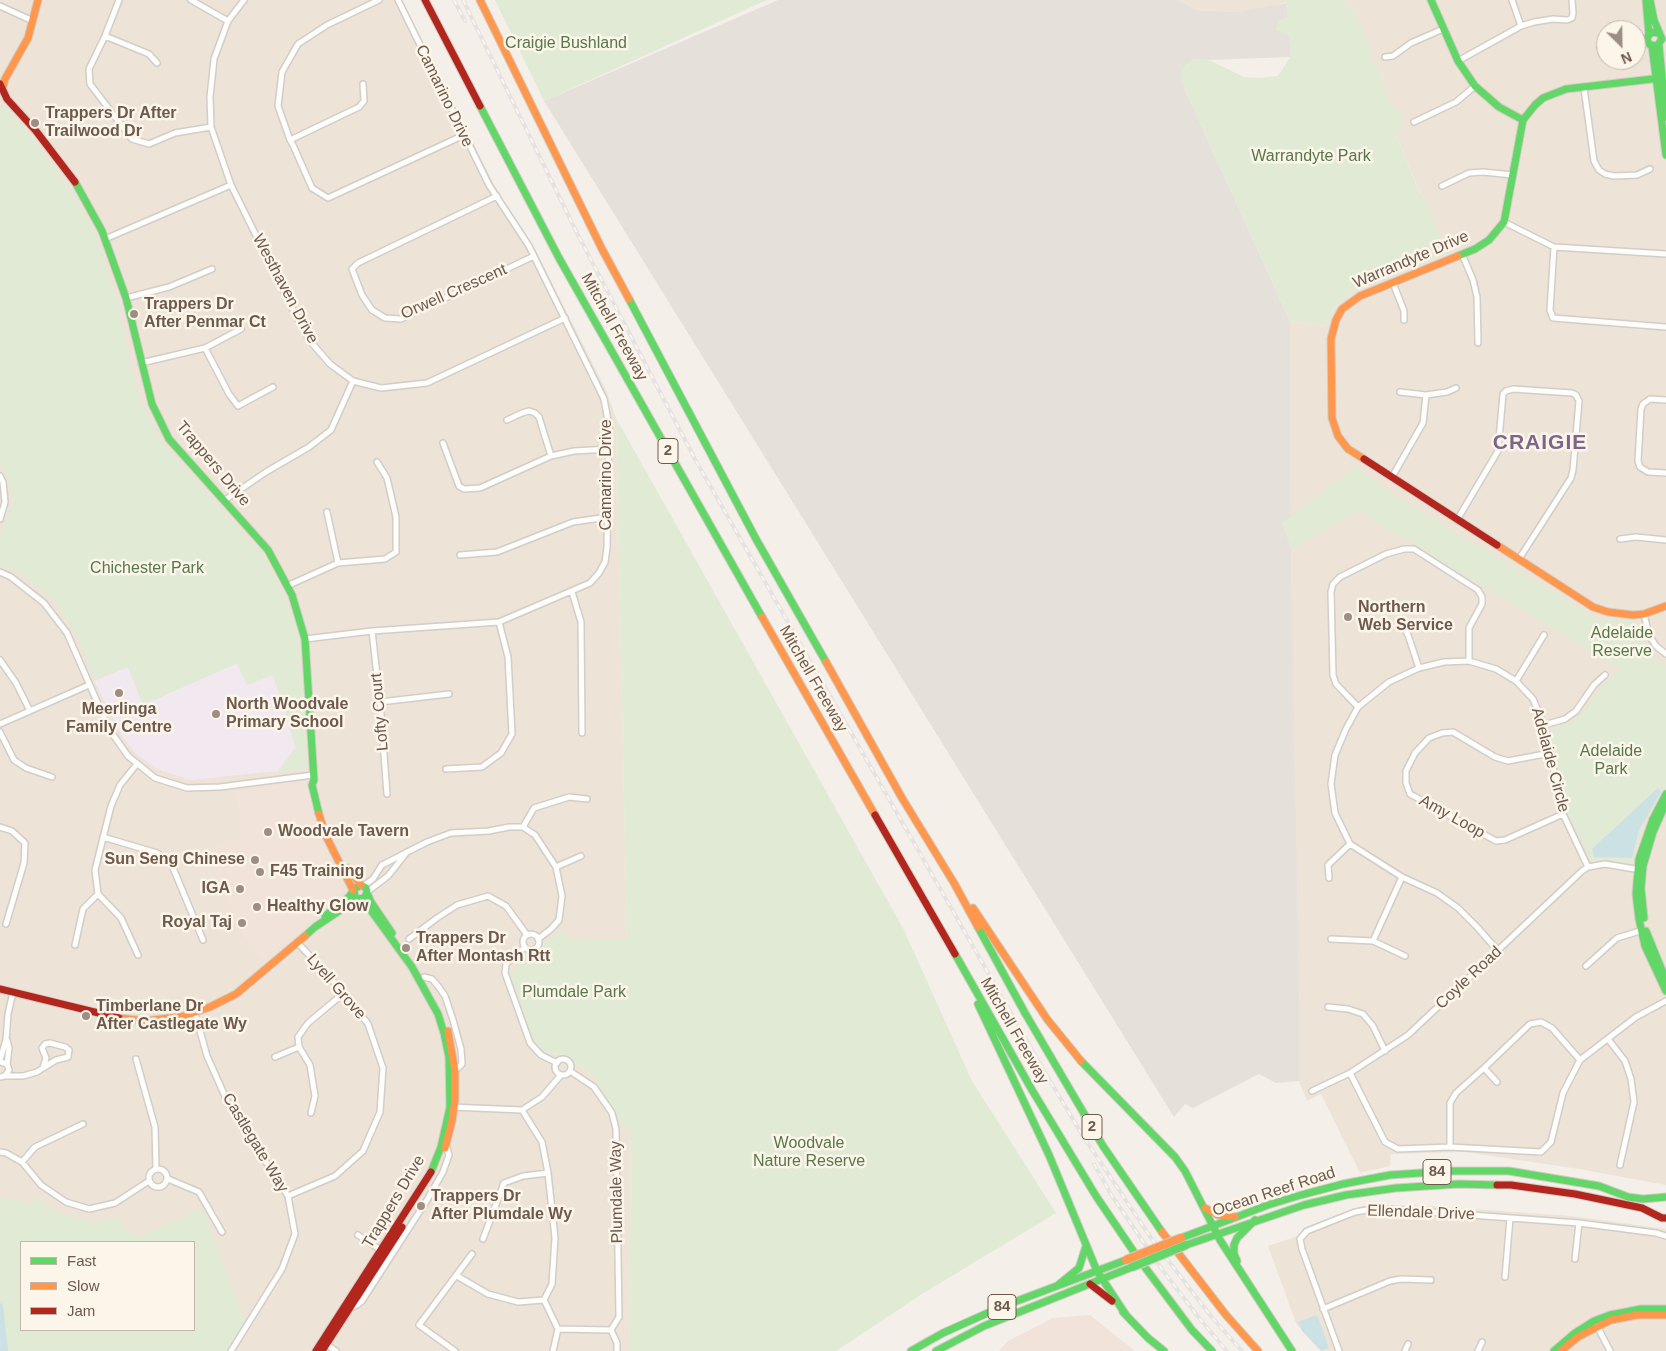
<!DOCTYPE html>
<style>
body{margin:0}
#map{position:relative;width:1666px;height:1351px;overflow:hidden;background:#f4f0e9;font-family:Arial,sans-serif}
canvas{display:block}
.legend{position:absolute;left:20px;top:1241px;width:175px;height:90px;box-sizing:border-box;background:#fcf5ea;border:1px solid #c3b7ab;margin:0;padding:6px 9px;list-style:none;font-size:15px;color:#6e594d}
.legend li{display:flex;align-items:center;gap:10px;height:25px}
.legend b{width:25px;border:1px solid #c3b7ab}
.north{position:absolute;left:1596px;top:20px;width:50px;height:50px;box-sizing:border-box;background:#fcf5ea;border:1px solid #c3b7ab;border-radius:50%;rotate:157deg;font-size:14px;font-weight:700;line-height:20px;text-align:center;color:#6e594d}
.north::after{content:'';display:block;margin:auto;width:18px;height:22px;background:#9d8e84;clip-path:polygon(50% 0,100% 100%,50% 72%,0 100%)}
</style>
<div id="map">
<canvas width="1666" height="1351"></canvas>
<ul class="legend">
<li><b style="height:6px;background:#63d668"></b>Fast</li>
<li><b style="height:6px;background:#ff974d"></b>Slow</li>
<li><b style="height:6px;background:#b3261e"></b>Jam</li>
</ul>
<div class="north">N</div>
</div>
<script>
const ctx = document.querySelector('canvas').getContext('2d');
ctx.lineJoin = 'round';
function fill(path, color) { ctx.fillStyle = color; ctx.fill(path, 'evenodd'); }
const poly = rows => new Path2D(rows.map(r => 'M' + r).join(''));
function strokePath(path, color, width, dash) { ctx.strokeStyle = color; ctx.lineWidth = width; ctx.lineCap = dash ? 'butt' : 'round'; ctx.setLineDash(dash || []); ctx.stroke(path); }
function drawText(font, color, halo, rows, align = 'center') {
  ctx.font = font + ' Arial,sans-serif'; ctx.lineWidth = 5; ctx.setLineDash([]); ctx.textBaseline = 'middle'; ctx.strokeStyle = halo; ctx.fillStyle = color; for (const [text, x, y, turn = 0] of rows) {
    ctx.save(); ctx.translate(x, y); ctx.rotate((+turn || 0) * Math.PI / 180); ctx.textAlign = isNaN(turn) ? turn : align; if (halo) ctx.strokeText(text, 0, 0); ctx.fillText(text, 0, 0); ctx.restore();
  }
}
const residential = poly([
 [0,0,402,0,503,202,535,249,607,392,616,418,627,939,571,939,543,1051,563,1055,574,1062,595,1078,608,1099,631,1129,629,1351,231,1351,203,1217,149,1241,90,1225,64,1216,36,1198,29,1209,0,1203],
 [1178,0,1286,0,1287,2,1258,10,1238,12,1196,10],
 [1340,0,1666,0,1666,1185,1579,1169,1465,1152,1391,1154,1390,1166,1360,1173,1321,1094,1307,1101,1299,1081,1291,549,1290,321,1325,326,1335,307,1350,292,1447,252,1423,194,1421,195,1395,132,1402,123,1404,115,1393,109,1381,81,1383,74,1372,63,1372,52,1354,10],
 [1606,30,1636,30,1636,60,1606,60],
 [1417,1205,1572,1216,1665,1229,1666,1231,1666,1351,1321,1351,1296,1323,1268,1246,1298,1236,1304,1228,1362,1206]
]);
const commercial = poly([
 [303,780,309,784,329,849,328,858,345,886,343,892,314,915,261,961,242,934,206,850,242,836,236,792],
 [1090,1315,1135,1351,999,1351,1008,1341,1053,1318]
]);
const industrial = poly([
 [778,0,1178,0,1196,10,1238,12,1287,3,1291,57,1209,60,1193,59,1181,81,1290,321,1291,549,1299,1005,1299,1081,1276,1083,1259,1074,1193,1108,1185,1104,1174,1117,544,101]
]);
const education = poly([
 [238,663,273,675,296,748,278,771,190,780,157,769,136,754,122,736,94,681,128,667,144,704]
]);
const green = poly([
 [495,0,767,0,544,101],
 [1286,0,1340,0,1354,10,1372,52,1372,63,1383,74,1381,81,1393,109,1404,115,1402,123,1403,128,1395,132,1420,194,1423,194,1448,253,1350,292,1335,307,1325,326,1290,321,1181,81,1183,67,1193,59,1209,60,1244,77,1260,78,1278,76,1291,56,1289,36,1276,30,1278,21,1288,16],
 [4,105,33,138,70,189,96,236,116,291,131,368,139,397,162,442,263,556,285,598,300,637,307,768,278,771,296,748,273,675,247,685,237,663,143,705,128,667,94,681,76,633,51,598,15,569,0,566,0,536,13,502,9,481,0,466,0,109],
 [616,418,904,930,972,1081,1056,1213,922,1294,836,1351,629,1351,631,1129,625,1128,595,1078,574,1062,563,1055,543,1051,533,1038,512,983,512,974,518,963,534,948,563,930,571,939,627,939],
 [1356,466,1383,488,1598,619,1637,621,1653,658,1666,665,1666,786,1647,817,1638,840,1633,863,1591,861,1565,808,1548,730,1574,721,1602,687,1621,669,1359,511,1291,549,1282,523],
 [0,1197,31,1205,36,1198,62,1214,95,1223,120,1217,125,1232,141,1236,203,1208,246,1326,231,1351,0,1351],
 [21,1242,194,1242,194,1330,21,1330]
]);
const water = poly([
 [1658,788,1661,792,1639,830,1632,858,1594,857,1592,849],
 [0,1303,3,1305,8,1351,0,1351],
 [1317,1315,1329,1348,1321,1351,1302,1331,1298,1322]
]);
const street = poly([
 [119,0,105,36,89,69,90,84,132,139,149,144,175,133,211,127],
 [191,0,228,21],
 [244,0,228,21,214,59,210,97,211,127,231,185,291,306,310,341,330,364,353,381,381,388,427,383,565,318],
 [379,0,327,25,298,44,282,72,278,106,290,140,293,145,312,188,328,198,464,135],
 [1512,0,1521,26],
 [0,6,33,21],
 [105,36,149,54,157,63],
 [1385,57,1393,56,1411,43,1443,29],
 [1458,61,1521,26,1534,22,1553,19,1567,20,1572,18,1573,13,1572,0],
 [1584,88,1594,161,1599,170,1605,174,1614,176,1637,175,1650,169],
 [1414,122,1456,102,1475,86],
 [290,140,359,107,364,101,363,84],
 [1442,186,1469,173,1483,172,1513,175],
 [497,196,358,263,352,269,362,295,372,310,385,318,401,319,534,256],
 [1504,222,1554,247,1666,254],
 [105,239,231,185],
 [1554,247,1550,310,1553,318,1666,327],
 [1462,254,1473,280,1477,297,1478,343],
 [1393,283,1404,311,1404,320],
 [126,298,169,287,212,269],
 [205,348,229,394,238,406,273,387],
 [141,363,205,348,241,329],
 [1400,392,1426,395,1447,392,1456,388],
 [1666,400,1650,399,1643,404,1641,409,1638,461,1640,467,1648,472,1666,473],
 [507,420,522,413,529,411,535,413,539,417,551,456],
 [443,443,459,486,464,489,480,488,551,456,574,451,609,449],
 [0,476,3,482,5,502,0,519],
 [1392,477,1423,423,1426,395],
 [225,500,266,472,309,447,331,430,353,381],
 [327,512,338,563],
 [1457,520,1498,451,1503,394,1506,391,1513,389,1572,393,1576,395,1579,401,1573,470,1571,478,1519,559],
 [1620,539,1636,537,1666,540],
 [460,555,497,552,573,522,608,517],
 [0,572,11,577,44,603,67,633,109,729,128,756,155,778,187,788,220,787,313,775],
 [287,586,338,563,385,559,396,552,396,517,387,478,377,462],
 [572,592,581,622,582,733],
 [1644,614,1649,635,1656,646,1666,654],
 [1402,624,1408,635,1419,668],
 [372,631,380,702,387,794],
 [305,639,372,631,499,622,590,583,599,573,605,562,607,548,609,426,604,399,529,246,489,185,398,0],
 [0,660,16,683,30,711],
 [1516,681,1544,635],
 [380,702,449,694],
 [1358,707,1336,684,1333,675,1331,592,1333,584,1340,577,1386,554,1404,549,1414,549,1478,590,1482,597,1482,604,1469,628,1469,661],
 [0,724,89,685],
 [1544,725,1565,719,1576,711,1594,685,1605,675],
 [0,732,14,760,26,768,52,777],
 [1550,753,1508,761,1495,757,1453,732,1442,733,1429,738,1415,753,1406,771,1406,783,1410,794,1496,841,1505,840,1563,814],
 [137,764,120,785,111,806,95,870,98,894,121,918,138,955],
 [446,769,482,767,501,753,512,734,508,657,499,622],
 [0,827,12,831,25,843,24,863,6,924],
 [523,827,534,808,569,797,587,799],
 [103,837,157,853,171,863,203,940],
 [556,867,581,856],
 [1329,878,1328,865,1350,844],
 [363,886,373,879,382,865,427,842,451,833,489,831,509,827,523,827,535,835,556,867,562,896,559,920,551,929,538,939],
 [367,892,388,876,407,852],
 '523 942a8 8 0 1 1 16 0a8 8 0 1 1-16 0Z',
 [409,939,437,918,457,905,488,896,506,906,527,935],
 [1331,939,1373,941,1405,956],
 [1373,941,1402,877],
 [75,945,83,909,98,894],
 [525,947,506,964,505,973,530,1043,541,1055,557,1063],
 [1498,951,1477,927,1458,908,1437,893,1402,877,1350,844,1335,813,1331,784,1335,755,1346,729,1358,707,1389,682,1419,668,1444,662,1469,661,1496,669,1516,681,1533,699,1544,725,1563,814,1588,867],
 [1586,966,1617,938,1643,930],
 [424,977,432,979,438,986,445,996,453,1020,461,1049,462,1064,455,1071],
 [1328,1007,1348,1009,1363,1014,1373,1026,1385,1051],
 [195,1013,207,1056,228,1103,288,1196,295,1234,282,1269,231,1351],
 [1608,1039,1625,1061,1631,1079,1634,1102,1620,1165],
 [7,1040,9,1048,7,1065],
 [275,1057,299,1047],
 '555 1067a8 8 0 1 1 16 0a8 8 0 1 1-16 0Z',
 [136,1059,155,1127,156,1169],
 [0,1060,6,1040,8,1014,13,992],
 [0,1062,7,1064,9,1070,5,1076,0,1077],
 [1484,1068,1497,1082],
 [570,1071,594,1087,612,1113,616,1129,619,1317,611,1330],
 [1350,1073,1385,1142,1398,1149,1450,1147,1541,1152,1551,1142,1563,1093,1580,1060,1636,1017,1666,1001],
 [5,1076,23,1076,37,1072,43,1068,46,1058,42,1048,45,1044,50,1043,65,1047,69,1050,68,1057,56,1060,43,1068],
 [1312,1091,1350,1073,1408,1035,1582,871,1588,867,1605,864,1641,870],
 [451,1107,522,1110,542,1097,561,1075],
 [522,1110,542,1142,548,1173,555,1238,552,1284,544,1300],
 [311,1113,315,1096,310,1065,299,1047,298,1037,308,1023,344,993],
 [1450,1147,1450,1103,1456,1093,1484,1068,1530,1024,1541,1022,1552,1028,1580,1060],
 [0,1152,6,1153,22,1162,41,1185,66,1202,89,1209,115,1203,149,1181],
 [22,1162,35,1147,83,1124],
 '149 1178a9 9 0 1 1 18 0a9 9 0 1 1-18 0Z',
 [168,1179,199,1192,222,1232],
 [288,1196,335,1176,363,1151,380,1112,383,1068,368,1024,344,993,297,942],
 [358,1235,382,1251],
 [483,1239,504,1183,523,1176,548,1173],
 [1575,1259,1579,1223],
 [457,1276,488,1294,518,1302,544,1300,558,1329],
 [1505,1277,1510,1218],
 [350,1308,357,1305,362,1301,427,1200,443,1172,449,1155,446,1145],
 [1323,1309,1390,1281,1401,1279,1431,1280],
 [1596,1324,1610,1351],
 [558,1329,611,1330,617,1343,617,1351],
 [324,1343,336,1351],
 [455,1351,419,1325,472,1254],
 [553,1351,558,1329],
 [1339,1351,1302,1249,1300,1239,1307,1231,1355,1212,1367,1210,1390,1209,1430,1212,1579,1223,1656,1233,1666,1236],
 [1405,1351,1408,1344],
 [1478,1351,1482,1342]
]);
const fast = poly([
 [1431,0,1458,61,1475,86,1499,107,1523,120],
 [1646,0,1649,35],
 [1650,0,1654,20,1662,39,1657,46,1650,45,1647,40,1648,36,1652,32,1658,33],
 [1659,45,1666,117],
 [1652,46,1666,155],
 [480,106,559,258,762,617],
 [75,182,102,231,126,298,152,404,169,439,268,550,292,595,305,639,314,780,312,785,319,814],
 [1458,256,1475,249,1489,240,1504,222,1523,120,1535,105,1543,98,1566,89,1661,78],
 [629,299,756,539,826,662],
 [1666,794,1653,819,1639,859,1636,894,1639,919,1645,946,1666,991],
 [367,893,371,902,392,933],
 [358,899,364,898,367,893,366,888,361,885,354,889,355,898,367,905,412,967,438,1014,444,1033,449,1057,450,1107,441,1147,431,1172],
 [325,916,349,897,353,891],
 [1644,918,1641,888,1643,866,1653,832,1666,803],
 [978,927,1025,1013,1103,1146,1162,1232],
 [1646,931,1666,980],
 [305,936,315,927,357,899],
 [955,954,1032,1090,1096,1196,1138,1258,1192,1330,1212,1351],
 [978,1004,1049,1155,1097,1271,1126,1315],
 [1081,1061,1175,1157,1185,1171,1220,1240,1292,1351],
 [1181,1238,1268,1205,1301,1195,1343,1184,1390,1175,1450,1171,1509,1171,1599,1186,1628,1197,1643,1199,1666,1197],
 [1186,1245,1304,1205,1346,1195,1396,1188,1459,1184,1497,1185],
 [1237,1261,1234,1254,1234,1245,1237,1238,1255,1220],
 [1057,1286,1079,1268,1086,1246],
 [1123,1312,1148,1338,1164,1351],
 [911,1351,943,1333,1001,1307,1126,1260],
 [936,1351,984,1326,1132,1267],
 [1554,1351,1575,1333,1594,1321,1610,1315,1641,1309,1666,1309]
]);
const slow = poly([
 [480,0,602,249,629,299],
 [3,87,5,79,28,38,38,0],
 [1364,459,1348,449,1338,436,1332,418,1331,339,1336,320,1342,309,1360,296,1458,256],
 [1497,545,1593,607,1608,612,1633,615,1644,614,1666,606],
 [762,617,875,815],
 [826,662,902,798,954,883,978,927],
 [319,814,326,836,353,890],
 [348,868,361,885],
 [973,908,1047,1019,1081,1061],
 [119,1018,146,1021,184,1016,210,1007,236,994,305,936],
 [445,1148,452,1121,455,1100,455,1071,448,1031],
 [1205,1208,1218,1215,1235,1217],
 [1162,1232,1226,1315,1258,1351],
 [1561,1351,1578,1337,1611,1320,1637,1315,1666,1315]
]);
const jam = poly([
 [425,0,480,106],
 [0,84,7,99,36,131,75,182],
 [1364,459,1497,545],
 [875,815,955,954],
 [0,989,119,1018],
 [1497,1185,1511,1185,1575,1194,1642,1208,1662,1218,1666,1218],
 [1090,1284,1112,1301],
 [316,1351,431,1172],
 [322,1351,402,1227]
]);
const rail = poly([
 [454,0,465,21],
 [463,0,576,231,696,461,1043,1069,1081,1133,1151,1238,1210,1315,1242,1351],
 [1094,1164,1112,1196,1161,1268,1199,1318,1227,1351]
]);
const fastBridge = poly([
 [1132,1267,1186,1245]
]);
const slowBridge = poly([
 [1126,1260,1181,1238]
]);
const markers = [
 [35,123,5,"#9d8e84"],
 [134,314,5,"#9d8e84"],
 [1348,617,5,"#9d8e84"],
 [119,693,5,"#9d8e84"],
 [216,714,5,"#9d8e84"],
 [268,832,5,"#9d8e84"],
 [255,860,5,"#9d8e84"],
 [260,872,5,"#9d8e84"],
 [240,889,5,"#9d8e84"],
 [257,907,5,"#9d8e84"],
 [242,923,5,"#9d8e84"],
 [406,948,5,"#9d8e84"],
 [86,1016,5,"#9d8e84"],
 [421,1206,5,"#9d8e84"]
];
const shields = [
 [668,451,20],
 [1092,1127,20],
 [1437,1172,28],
 [1002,1307,28]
];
const shieldNames = [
 ["2",668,451],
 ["2",1092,1127],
 ["84",1437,1172],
 ["84",1002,1307]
];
const parkNames = [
 ["Craigie Bushland",566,44],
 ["Warrandyte Park",1311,157],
 ["Chichester Park",147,569],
 ["Adelaide",1622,634],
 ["Reserve",1622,652],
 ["Adelaide",1611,752],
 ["Park",1611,770],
 ["Plumdale Park",574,993],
 ["Woodvale",809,1144],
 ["Nature Reserve",809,1162]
];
const streetNames = [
 ["Camarino Drive",444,96,64],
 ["Warrandyte Drive",1411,260,-23],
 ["Westhaven Drive",285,289,62],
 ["Orwell Crescent",454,292,-24],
 ["Mitchell Freeway",614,327,61],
 ["Trappers Drive",213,464,50],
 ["Camarino Drive",607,475,-90],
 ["Mitchell Freeway",813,679,60],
 ["Lofty Court",380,712,-95],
 ["Adelaide Circle",1550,760,75],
 ["Amy Loop",1452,817,29],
 ["Coyle Road",1469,978,-43],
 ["Lyell Grove",336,987,49],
 ["Mitchell Freeway",1014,1031,60],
 ["Castlegate Way",255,1143,59],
 ["Plumdale Way",617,1192,-91],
 ["Ocean Reef Road",1274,1192,-18],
 ["Trappers Drive",394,1202,-59],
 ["Ellendale Drive",1421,1213,2]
];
const poiNames = [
 ["Trappers Dr After",45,114],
 ["Trailwood Dr",45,132],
 ["Trappers Dr",144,305],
 ["After Penmar Ct",144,323],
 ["Northern",1358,608],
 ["Web Service",1358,626],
 ["North Woodvale",226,705],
 ["Primary School",226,723],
 ["Meerlinga",119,710,"center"],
 ["Family Centre",119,728,"center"],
 ["Woodvale Tavern",278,832],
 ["Sun Seng Chinese",245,860,"right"],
 ["F45 Training",270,872],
 ["IGA",230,889,"right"],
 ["Healthy Glow",267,907],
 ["Royal Taj",232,923,"right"],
 ["Trappers Dr",416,939],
 ["After Montash Rtt",416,957],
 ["Timberlane Dr",96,1007],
 ["After Castlegate Wy",96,1025],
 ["Trappers Dr",431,1197],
 ["After Plumdale Wy",431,1215]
];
const districtNames = [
 ["CRAIGIE",1540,443]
];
fill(residential, '#ede3d7');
fill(commercial, '#f1e3da');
fill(industrial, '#e6e0da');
fill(education, '#f1e8f0');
fill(green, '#e1ead5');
fill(water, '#cce1e3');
strokePath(street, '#d3cdc7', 8);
strokePath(fast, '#d3ccc6', 9);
strokePath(slow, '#d3ccc6', 9);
strokePath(jam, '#d3ccc6', 9);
strokePath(street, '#fdfdfc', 5);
strokePath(fast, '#63d668', 7);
strokePath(slow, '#ff974d', 7);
strokePath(jam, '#b3261e', 7);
strokePath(rail, '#e4e2e3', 4);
strokePath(rail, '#fcf5ea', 2, [5.5]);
strokePath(fastBridge, '#d3cbc6', 10, []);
strokePath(slowBridge, '#d3cbc6', 10, []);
strokePath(fastBridge, '#63d668', 8);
strokePath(slowBridge, '#ff974d', 8);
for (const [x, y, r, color] of markers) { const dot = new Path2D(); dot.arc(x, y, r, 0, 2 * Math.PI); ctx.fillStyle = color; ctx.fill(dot); strokePath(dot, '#fcf5ea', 2); }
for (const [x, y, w] of shields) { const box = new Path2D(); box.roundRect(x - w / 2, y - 12.5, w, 25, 4); ctx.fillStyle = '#fcf5ea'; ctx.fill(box); strokePath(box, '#6e594d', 1); }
drawText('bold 15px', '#6e594d', null, shieldNames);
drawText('16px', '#57794a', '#fcf5ea', parkNames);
drawText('16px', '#6e594d', '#fcf5ea', streetNames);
drawText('bold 16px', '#6e594d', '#fcf5ea', poiNames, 'left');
ctx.letterSpacing = '1px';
drawText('bold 21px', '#7e658b', '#fcf5ea', districtNames);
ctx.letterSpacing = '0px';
</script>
